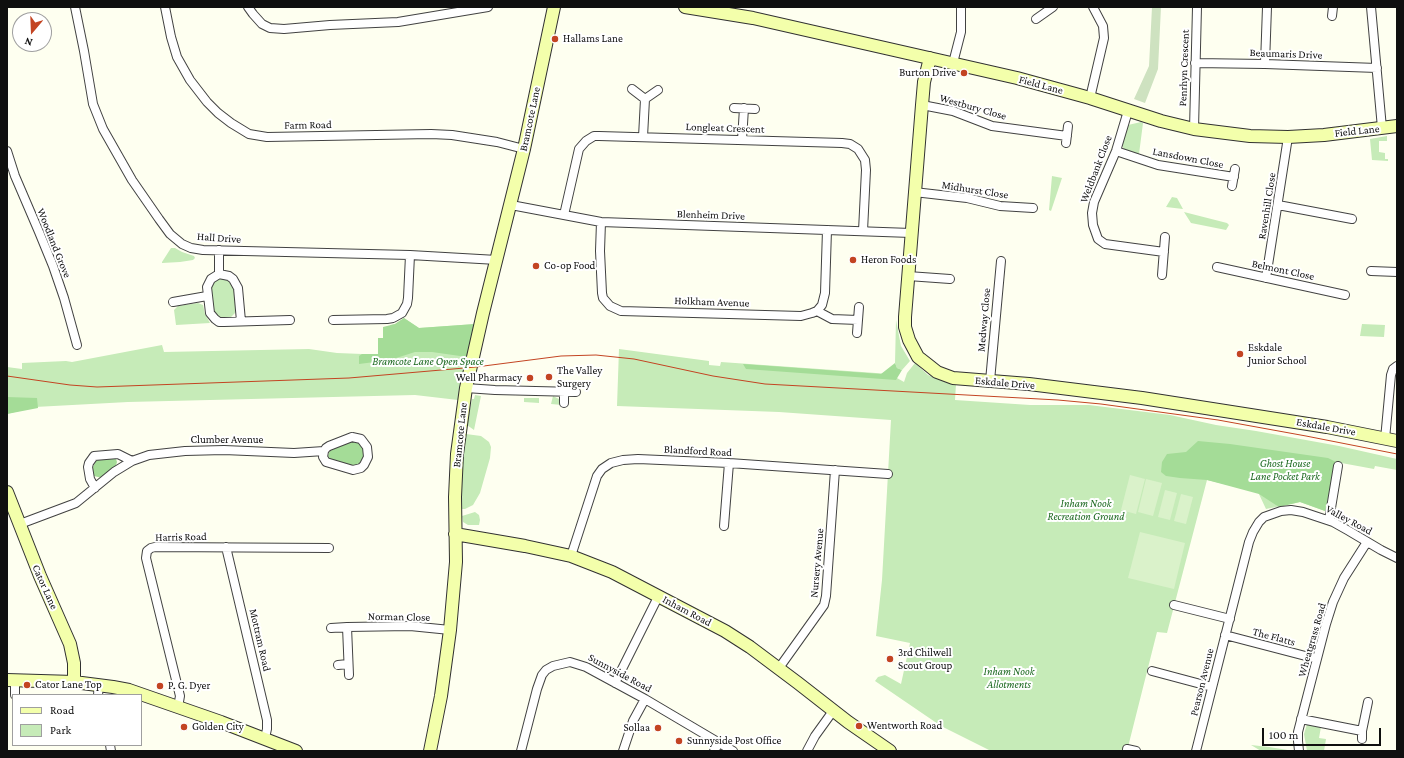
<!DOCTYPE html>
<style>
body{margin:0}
#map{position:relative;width:1404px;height:758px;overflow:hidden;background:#fefff0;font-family:"Crimson Pro",serif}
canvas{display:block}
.frame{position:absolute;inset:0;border:8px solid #0f0f0f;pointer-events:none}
.legend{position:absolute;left:12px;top:694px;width:130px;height:52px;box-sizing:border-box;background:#fff;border:1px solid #9f9f9f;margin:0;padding:5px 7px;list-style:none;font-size:12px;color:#0f0f0f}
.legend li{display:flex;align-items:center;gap:8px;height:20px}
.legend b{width:20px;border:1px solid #9f9f9f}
.north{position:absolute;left:12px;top:12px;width:40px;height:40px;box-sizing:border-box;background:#fff;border:1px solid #9f9f9f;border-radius:50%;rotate:199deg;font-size:11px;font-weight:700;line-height:16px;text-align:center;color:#0f0f0f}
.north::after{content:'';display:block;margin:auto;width:14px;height:18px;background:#c34422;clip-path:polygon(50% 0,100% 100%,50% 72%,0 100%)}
.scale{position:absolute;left:1262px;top:728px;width:119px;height:18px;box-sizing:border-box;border:2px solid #0f0f0f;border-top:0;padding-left:5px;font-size:12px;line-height:14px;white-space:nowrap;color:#0f0f0f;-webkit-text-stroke:3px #fff;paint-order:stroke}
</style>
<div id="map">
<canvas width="1404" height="758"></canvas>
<div class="frame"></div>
<ul class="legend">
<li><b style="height:5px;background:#f3ffab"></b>Road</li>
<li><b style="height:11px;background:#c6ebb8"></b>Park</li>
</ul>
<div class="north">N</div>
<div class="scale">100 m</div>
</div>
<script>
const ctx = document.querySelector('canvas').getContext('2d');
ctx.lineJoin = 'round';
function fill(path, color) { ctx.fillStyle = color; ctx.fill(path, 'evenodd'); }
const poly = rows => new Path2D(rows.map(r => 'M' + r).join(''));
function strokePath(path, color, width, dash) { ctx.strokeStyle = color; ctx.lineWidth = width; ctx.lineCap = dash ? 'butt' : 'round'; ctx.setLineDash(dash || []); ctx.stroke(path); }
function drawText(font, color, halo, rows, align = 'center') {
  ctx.font = font + ' "Crimson Pro",serif'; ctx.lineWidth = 4; ctx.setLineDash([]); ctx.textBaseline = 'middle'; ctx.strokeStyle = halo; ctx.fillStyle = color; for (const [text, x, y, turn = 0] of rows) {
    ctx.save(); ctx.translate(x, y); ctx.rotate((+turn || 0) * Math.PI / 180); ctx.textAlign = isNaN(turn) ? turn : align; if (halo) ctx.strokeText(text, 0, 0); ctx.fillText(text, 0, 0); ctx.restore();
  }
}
const green = poly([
 [1141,122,1143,123,1139,154,1126,151,1124,150,1122,144,1128,125],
 [1387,136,1387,141,1379,141,1379,152,1385,153,1385,159,1388,159,1388,161,1372,160,1370,139],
 [1052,176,1062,178,1051,211,1049,210],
 [1172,197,1177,198,1183,209,1166,207],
 [1184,212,1227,223,1229,225,1226,230,1191,223],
 [171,248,175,248,182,252,194,256,195,258,193,260,180,262,162,263,162,262],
 [219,278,229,279,235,286,237,308,236,312,229,319,218,318,213,311,210,287,213,281],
 [198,303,203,305,205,314,210,323,176,325,174,310,178,306],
 [404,318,419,328,476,324,458,400,415,395,128,402,35,407,7,414,7,367,22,369,22,363,66,361,72,362,162,345,164,352,309,349,337,353,388,355,390,325,395,324],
 [896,320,901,346,910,361,902,370,897,368,895,363],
 [1362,324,1385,325,1384,337,1360,336],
 [619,349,709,361,709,365,720,366,721,362,890,374,904,382,907,373,915,363,928,375,945,382,956,384,955,400,1030,405,1089,405,1170,415,1216,425,1256,431,1339,446,1397,459,1397,470,1375,466,1374,469,1336,462,1325,511,1300,502,1266,509,1258,492,1207,480,1167,633,1157,632,1127,751,991,751,941,726,875,681,878,677,885,675,901,684,910,643,876,636,882,580,891,420,779,412,617,406],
 [475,395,481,396,474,430,467,425,472,399,474,399],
 [553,396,559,399,562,405,551,404],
 [524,398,539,398,539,403,524,402],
 [466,434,481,436,489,442,491,447,490,458,480,493,473,505,465,509,461,509,463,450],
 [475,512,479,515,480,520,479,525,468,525,463,522,462,516],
 [1307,724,1320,725,1321,727,1319,738,1326,739,1324,751,1307,751,1304,734],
 [1251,745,1269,747,1294,751,1261,751]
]);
const forest = poly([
 [404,318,419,328,475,324,467,357,432,352,415,352,390,360,359,364,359,356,362,354,378,354,378,338,383,338,383,327,395,324],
 [895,363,897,368,902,370,896,380,746,369,743,364,881,374],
 [7,397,37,398,38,408,7,414],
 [355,441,360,443,363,448,364,452,363,458,359,464,354,466,333,461,330,459,328,456,330,450,350,442],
 [1198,441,1230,444,1328,458,1336,462,1325,511,1300,502,1279,507,1259,494,1207,480,1180,478,1166,476,1161,472,1162,462,1167,454,1186,452],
 [114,458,116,459,117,462,115,468,102,478,94,476,92,473,92,469,97,459]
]);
const cemetery = poly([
 [1152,7,1161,7,1158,69,1145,103,1134,99,1149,66]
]);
const pitch = poly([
 [1130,475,1145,479,1136,514,1121,510],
 [1146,479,1162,483,1153,516,1138,512],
 [1165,490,1177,493,1170,520,1158,517],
 [1181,494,1193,497,1186,524,1174,521],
 [1140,532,1185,543,1174,589,1128,578]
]);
const street = poly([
 [75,7,84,51,93,104,103,129,132,180,159,219,170,234,182,244,191,248,203,250,410,255,497,260],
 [165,7,171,37,177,57,190,80,207,102,218,113,231,123,249,134,267,137,431,134,452,135,497,142,524,149],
 [248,7,253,14,262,24,270,28,284,29,330,25,398,22,488,7],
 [1371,7,1382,128],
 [1332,16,1333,7],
 [1036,19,1053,7],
 [953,63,961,32,961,7],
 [1195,63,1265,64,1377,68],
 [1265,64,1267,7],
 [632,89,645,99,658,90],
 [1090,98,1104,38,1103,26,1093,7],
 [922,105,953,111,992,126,1067,136],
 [734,108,755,109],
 [1128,111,1116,151,1094,202,1092,213,1093,225,1098,239,1105,244,1164,252],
 [1194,129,1197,7],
 [643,137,645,99],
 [742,140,744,108],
 [1066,143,1068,126],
 [7,151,15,176,39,232,53,266,64,298,77,345],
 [1116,151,1158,165,1234,177],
 [1232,186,1235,169],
 [914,192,967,198,1000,206,1033,208],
 [511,205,601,222,911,233],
 [1278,205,1352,219],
 [564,215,579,149,586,141,594,136,599,136,842,143,850,144,858,149,865,160,866,170,863,231],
 [601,222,600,251,602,293,603,298,610,306,621,311,801,316,812,313,817,311,822,305,825,293,827,230],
 [219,250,219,274,229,276,233,279,238,288,241,321],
 [1217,267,1345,295],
 [1371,271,1397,272],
 [219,274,211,279,207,287,210,313,215,319,219,322,224,322,290,320],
 [1162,275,1165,237],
 [908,276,950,279],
 [1266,278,1288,137],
 [173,302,207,296],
 [817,311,832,319,858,320],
 [333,320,387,319,393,318,402,313,407,304,408,298,410,255],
 [857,333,859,307],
 [990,381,1001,261],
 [466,388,495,390,576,392],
 [564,392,564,403],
 [352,437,361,439,367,447,368,457,364,465,361,468,353,470,326,462,323,457,324,451,326,448,329,446,352,437],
 [1385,439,1391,375,1393,369,1397,366],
 [95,488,90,479,88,467,89,463,94,456,118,454,132,461],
 [1329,520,1338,466],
 [20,524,76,503,114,472,132,461,149,455,185,451,224,450,294,453,324,451],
 [724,526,729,463],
 [226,547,267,720,267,729,265,738],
 [571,556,597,476,602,469,611,463,623,460,638,459,729,463,888,474],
 [1174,605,1230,619],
 [331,628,347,627],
 [1225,635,1317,659],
 [338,665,348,664],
 [779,668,824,605,826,596,835,470],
 [1152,671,1212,687],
 [349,675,347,627,410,626,450,630],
 [15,680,15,695],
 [615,683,659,595],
 [98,695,99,685],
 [178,707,180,696,146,558,147,551,151,548,155,547,329,548],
 [1301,719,1362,731],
 [1362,739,1362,731,1368,702],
 [110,745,111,751],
 [1127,749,1136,751],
 [521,751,537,689,542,675,546,670,553,666,570,662,586,667,645,699,733,751],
 [623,751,633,721,645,699],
 [714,751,719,743],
 [807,751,815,736,833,711],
 [1196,751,1249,542,1253,532,1259,522,1264,517,1281,511,1291,510,1303,512,1333,522,1349,531,1381,550,1397,558],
 [1299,751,1298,741,1298,732,1326,624,1333,602,1344,578,1367,542]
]);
const secondary = poly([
 [685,7,753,18,1017,78,1090,98,1161,121,1194,129,1250,136,1288,137,1324,135,1397,126],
 [930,58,924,82,922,105,905,317,905,327,909,340,918,357,927,364,937,372,953,378,1029,384,1142,398,1327,427,1397,441],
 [7,492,40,576,70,644,74,663,74,682],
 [455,534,525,546,571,556,612,572,725,631,750,647,798,683,848,722,890,751],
 [7,680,74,682,113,687,129,690,221,722,296,751],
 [430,751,441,696,450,630,456,562,455,497,457,454,466,388,483,313,524,149,554,7]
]);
const tram = poly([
 [7,376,70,385,97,387,349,378,476,367,561,356,596,355,634,359,713,376,765,384,1058,400,1101,404,1218,420,1306,436,1397,454]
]);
const markers = [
 [555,39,4,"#c34422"],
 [964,73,4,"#c34422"],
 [853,260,4,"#c34422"],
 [536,266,4,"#c34422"],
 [1240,354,4,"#c34422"],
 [549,377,4,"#c34422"],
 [530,378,4,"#c34422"],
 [890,659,4,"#c34422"],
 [27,685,4,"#c34422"],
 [160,686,4,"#c34422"],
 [859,726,4,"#c34422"],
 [184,727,4,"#c34422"],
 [658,728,4,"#c34422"],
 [679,741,4,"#c34422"]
];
const poiNames = [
 ["Hallams Lane",563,39],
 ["Burton Drive",956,73,"right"],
 ["Heron Foods",861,260],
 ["Co-op Food",544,266],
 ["Eskdale",1248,348],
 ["Junior School",1248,361],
 ["The Valley",557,371],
 ["Surgery",557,384],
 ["Well Pharmacy",522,378,"right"],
 ["3rd Chilwell",898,653],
 ["Scout Group",898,666],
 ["Cator Lane Top",35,685],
 ["P. G. Dyer",168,686],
 ["Wentworth Road",867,726],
 ["Golden City",192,727],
 ["Sollaa",650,728,"right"],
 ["Sunnyside Post Office",687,741]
];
const streetNames = [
 ["Beaumaris Drive",1286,54,2],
 ["Penrhyn Crescent",1184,68,-88],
 ["Field Lane",1041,85,15],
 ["Westbury Close",973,107,16],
 ["Bramcote Lane",530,119,-78],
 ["Farm Road",308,125,-1],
 ["Longleat Crescent",725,128,2],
 ["Field Lane",1357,131,-6],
 ["Lansdown Close",1188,158,11],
 ["Weldbank Close",1096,169,-69],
 ["Midhurst Close",975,190,9],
 ["Ravenhill Close",1267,206,-81],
 ["Blenheim Drive",711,215,2],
 ["Hall Drive",219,238,4],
 ["Woodland Grove",54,243,68],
 ["Belmont Close",1283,270,12],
 ["Holkham Avenue",712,302,2],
 ["Medway Close",984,320,-85],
 ["Eskdale Drive",1005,383,5],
 ["Eskdale Drive",1326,427,10],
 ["Bramcote Lane",460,435,-84],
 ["Clumber Avenue",227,440],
 ["Blandford Road",698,451,3],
 ["Valley Road",1349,520,28],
 ["Harris Road",181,537,-1],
 ["Nursery Avenue",817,563,-85],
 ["Cator Lane",45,587,66],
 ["Inham Road",687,611,28],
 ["Norman Close",399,617,1],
 ["The Flatts",1274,637,15],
 ["Mottram Road",260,640,77],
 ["Wheatgrass Road",1312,640,-74],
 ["Sunnyside Road",620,673,28],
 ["Pearson Avenue",1202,682,-76]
];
const parkNames = [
 ["Bramcote Lane Open Space",428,362],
 ["Ghost House",1285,464],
 ["Lane Pocket Park",1285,477],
 ["Inham Nook",1086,504],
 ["Recreation Ground",1086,517],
 ["Inham Nook",1009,672],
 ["Allotments",1009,685]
];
fill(green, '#c6ebb8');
fill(forest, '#a4dc97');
fill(cemetery, '#cee2c0');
fill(pitch, '#daf2ca');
strokePath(street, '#424242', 10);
strokePath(secondary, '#313131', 14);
strokePath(street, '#fff', 8);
strokePath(secondary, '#f3ffab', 12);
strokePath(tram, '#c34422', 1);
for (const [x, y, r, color] of markers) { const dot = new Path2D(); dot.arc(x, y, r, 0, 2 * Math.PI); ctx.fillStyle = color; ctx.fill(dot); strokePath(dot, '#fff', 1.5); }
drawText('11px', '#0f0f0f', '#fff', poiNames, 'left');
drawText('11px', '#0f0f0f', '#fff', streetNames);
drawText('italic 11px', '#1c6920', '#fff', parkNames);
</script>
